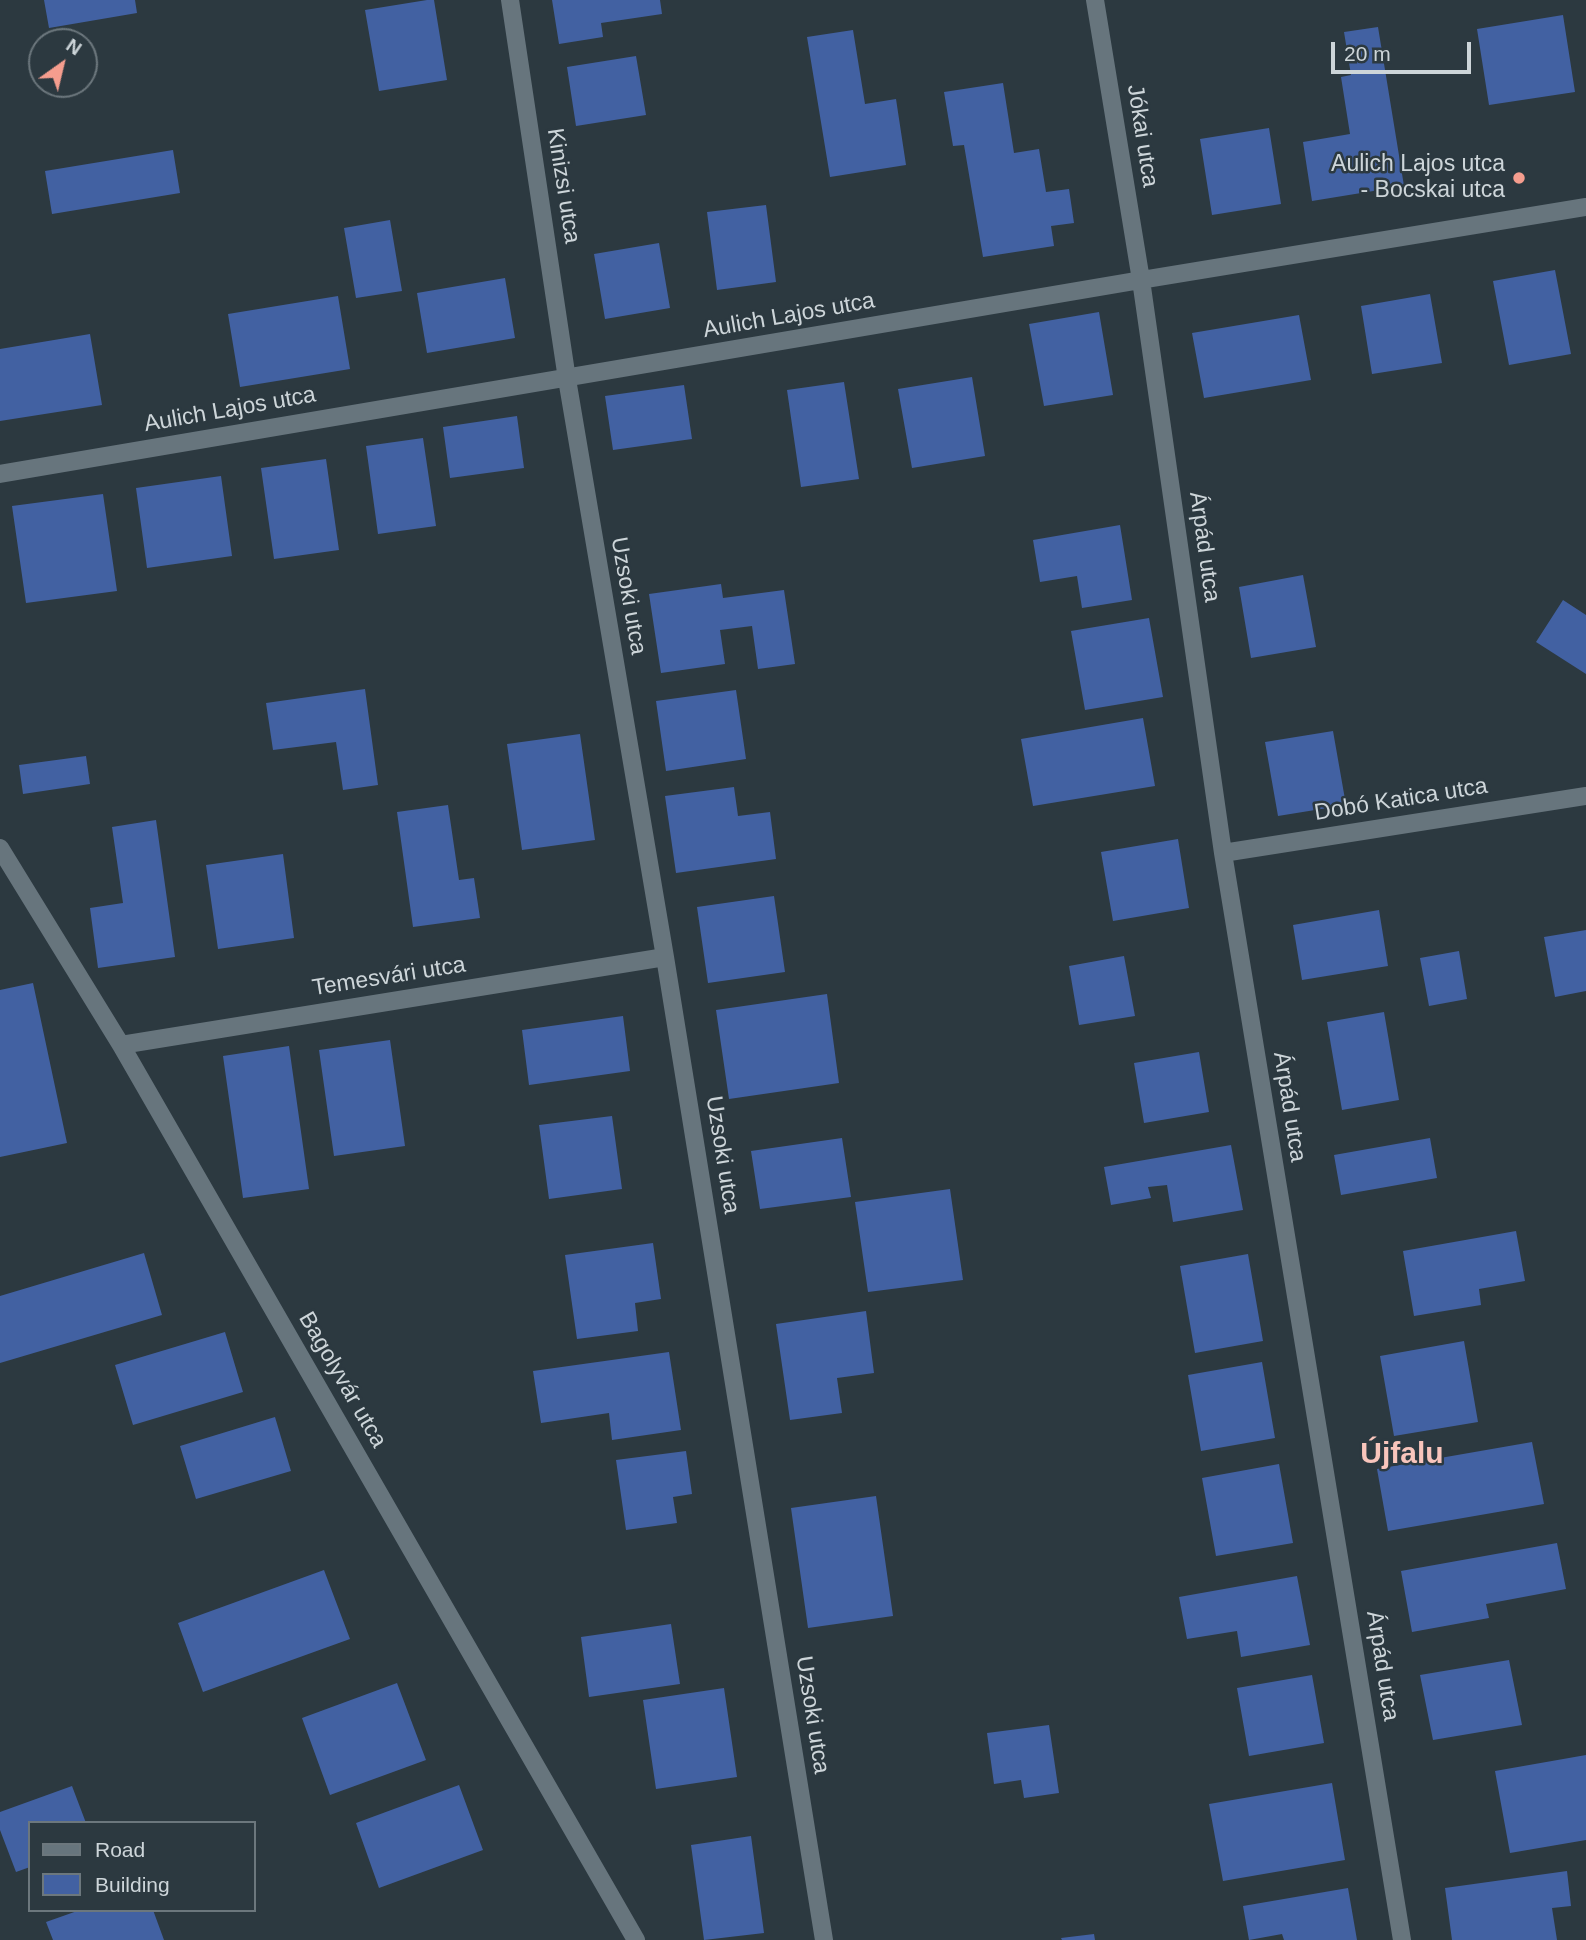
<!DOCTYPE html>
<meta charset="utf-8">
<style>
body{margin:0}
#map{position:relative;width:1586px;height:1940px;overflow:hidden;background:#2c3940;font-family:Arial,sans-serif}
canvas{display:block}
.legend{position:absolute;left:28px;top:1821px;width:228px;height:91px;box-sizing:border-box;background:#2c3940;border:2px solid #6c777d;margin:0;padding:9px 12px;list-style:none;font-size:21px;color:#cdd5d9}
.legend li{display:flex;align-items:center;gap:14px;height:35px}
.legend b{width:35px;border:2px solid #6c777d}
.north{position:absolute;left:28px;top:28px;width:70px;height:70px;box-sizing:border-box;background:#2c3940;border:2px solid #6c777d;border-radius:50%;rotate:34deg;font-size:19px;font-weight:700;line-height:28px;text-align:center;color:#cdd5d9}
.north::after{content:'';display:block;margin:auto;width:24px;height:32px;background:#f59d8e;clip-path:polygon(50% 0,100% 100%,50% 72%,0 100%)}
.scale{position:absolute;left:1331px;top:42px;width:140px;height:32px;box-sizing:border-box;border:4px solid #cdd5d9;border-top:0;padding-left:9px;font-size:21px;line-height:24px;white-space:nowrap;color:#cdd5d9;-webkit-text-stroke:5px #2c3940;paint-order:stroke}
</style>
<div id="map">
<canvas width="1586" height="1940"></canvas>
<ul class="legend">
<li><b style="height:9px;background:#67757d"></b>Road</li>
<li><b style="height:19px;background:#4261a2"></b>Building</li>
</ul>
<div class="north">N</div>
<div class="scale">20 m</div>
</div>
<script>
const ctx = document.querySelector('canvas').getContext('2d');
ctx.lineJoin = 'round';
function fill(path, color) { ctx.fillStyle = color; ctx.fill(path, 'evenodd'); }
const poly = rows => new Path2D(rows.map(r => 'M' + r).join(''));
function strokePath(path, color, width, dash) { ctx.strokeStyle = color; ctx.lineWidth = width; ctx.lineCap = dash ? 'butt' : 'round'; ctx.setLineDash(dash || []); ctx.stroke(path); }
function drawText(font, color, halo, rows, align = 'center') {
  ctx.font = font + ' Arial,sans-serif'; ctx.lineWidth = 5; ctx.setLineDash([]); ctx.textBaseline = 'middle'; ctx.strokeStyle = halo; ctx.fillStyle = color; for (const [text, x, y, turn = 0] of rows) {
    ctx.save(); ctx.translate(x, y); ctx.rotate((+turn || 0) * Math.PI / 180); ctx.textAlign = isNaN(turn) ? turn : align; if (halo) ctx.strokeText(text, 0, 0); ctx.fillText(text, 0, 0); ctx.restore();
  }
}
const building = poly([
 [44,0,135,0,137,13,49,28],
 [427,0,434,0,447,80,379,91,365,10],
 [552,0,660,0,662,14,601,23,603,37,559,44],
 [1563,15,1575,92,1489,105,1477,29],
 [1378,27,1404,186,1312,201,1303,142,1350,134,1341,77,1351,75,1344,32],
 [853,30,865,104,896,99,906,165,830,177,807,37],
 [636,56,646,115,576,126,567,67],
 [1003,83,1014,153,1039,149,1046,192,1069,189,1074,223,1051,226,1054,246,983,257,964,145,953,146,944,92],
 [1269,128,1281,204,1212,215,1200,139],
 [173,150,180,193,52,214,45,171],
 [766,205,776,282,717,290,707,212],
 [390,220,402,291,356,298,344,228],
 [659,243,670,308,605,319,594,254],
 [1555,270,1571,354,1509,365,1493,281],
 [505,278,515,338,427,353,417,293],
 [1430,294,1442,363,1372,374,1361,306],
 [338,296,350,369,240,387,228,314],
 [1099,312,1113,395,1044,406,1029,324],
 [1299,315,1311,380,1204,398,1192,333],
 [90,334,102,405,0,421,0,349],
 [972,377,985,456,912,468,898,389],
 [844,382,859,479,801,487,787,390],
 [684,385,692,439,613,450,605,396],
 [517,416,524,468,450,478,443,427],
 [423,438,436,526,378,534,366,446],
 [326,459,339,550,274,559,261,468],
 [221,476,232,556,147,568,136,488],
 [103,494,117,591,26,603,12,506],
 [1120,525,1132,600,1082,608,1077,576,1040,582,1033,540],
 [1303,575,1316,647,1251,658,1239,587],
 [721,584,723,598,784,590,795,664,758,669,752,626,720,630,725,664,661,673,649,594],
 [1563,600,1586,615,1586,674,1536,642],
 [1149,618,1163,697,1085,710,1071,631],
 [365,689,378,785,343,790,336,742,273,750,266,703],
 [736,690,746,759,666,771,656,701],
 [1143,718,1155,786,1033,806,1021,739],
 [1333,731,1346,805,1278,816,1265,742],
 [580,734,595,840,522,850,507,744],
 [86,756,90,784,23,794,19,765],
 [734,787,738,816,770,812,776,859,676,873,665,796],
 [448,805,459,880,474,878,480,918,413,927,397,812],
 [156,820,175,957,98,968,90,908,123,903,112,827],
 [1178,839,1189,908,1113,921,1101,852],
 [283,854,294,938,218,949,206,865],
 [774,896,785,972,708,983,697,907],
 [1379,910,1388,966,1302,980,1293,925],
 [1586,930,1586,991,1555,997,1544,937],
 [1459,951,1467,999,1429,1006,1420,958],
 [1124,956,1135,1016,1079,1025,1069,966],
 [33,983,67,1143,0,1157,0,990],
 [827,994,839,1083,729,1099,716,1010],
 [1384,1012,1399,1100,1342,1110,1327,1022],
 [623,1016,630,1071,529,1085,522,1030],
 [390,1040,405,1146,334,1156,319,1050],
 [289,1046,309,1189,243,1198,223,1056],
 [1199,1052,1209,1112,1144,1123,1134,1063],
 [612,1116,622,1189,549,1199,539,1125],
 [842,1138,851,1197,760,1209,751,1151],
 [1430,1138,1437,1178,1341,1195,1334,1155],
 [1231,1145,1243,1210,1173,1222,1167,1185,1148,1187,1151,1198,1111,1205,1104,1167],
 [950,1189,963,1280,868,1292,855,1202],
 [1516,1231,1525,1281,1479,1289,1481,1305,1414,1316,1403,1251],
 [653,1243,661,1299,635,1303,638,1331,577,1339,565,1255],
 [144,1253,162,1315,0,1363,0,1296],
 [1248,1254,1263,1341,1195,1353,1180,1266],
 [866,1311,874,1373,837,1378,842,1413,790,1420,776,1324],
 [225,1332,243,1392,133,1425,115,1365],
 [1464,1341,1478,1422,1394,1436,1380,1356],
 [669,1352,681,1430,612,1440,609,1413,541,1423,533,1371],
 [1262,1362,1275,1438,1201,1451,1188,1375],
 [275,1417,291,1471,196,1499,180,1446],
 [1532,1442,1544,1504,1388,1531,1377,1469],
 [686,1451,692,1494,673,1497,677,1523,626,1530,616,1460],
 [1279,1464,1293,1543,1216,1556,1202,1478],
 [876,1496,893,1616,808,1628,791,1508],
 [1557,1543,1566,1589,1486,1604,1489,1618,1412,1632,1401,1571],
 [324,1570,350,1639,203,1692,178,1623],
 [1297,1576,1310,1645,1241,1657,1237,1631,1187,1639,1179,1597],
 [671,1624,680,1684,589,1697,581,1637],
 [1509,1660,1522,1725,1433,1740,1420,1675],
 [1312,1675,1324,1743,1249,1756,1237,1688],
 [397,1683,426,1760,330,1795,302,1718],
 [724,1688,737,1777,656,1789,643,1700],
 [1049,1725,1059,1793,1024,1798,1021,1780,994,1784,987,1733],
 [1586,1755,1586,1840,1510,1853,1495,1771],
 [1332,1783,1345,1860,1223,1881,1209,1804],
 [459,1785,483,1850,379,1888,356,1823],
 [72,1786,86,1823,30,1823,30,1867,16,1872,0,1830,0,1812],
 [751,1836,764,1933,704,1940,691,1845],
 [1567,1871,1571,1906,1552,1908,1557,1940,1452,1940,1445,1888],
 [1348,1888,1357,1940,1284,1940,1282,1934,1249,1940,1243,1906],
 [80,1910,153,1910,164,1940,53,1940,46,1922],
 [1094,1934,1095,1940,1062,1940,1061,1938]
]);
const street = poly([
 [510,0,567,379,665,957,824,1940],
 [1095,0,1141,280,1223,853,1402,1940],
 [0,474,1141,280,1586,207],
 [0,848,121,1045,636,1940],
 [1223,853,1586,796],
 [121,1045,665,957]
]);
const markers = [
 [1519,178,7,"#f59d8e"]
];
const streetNames = [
 ["Jókai utca",1142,136,81],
 ["Kinizsi utca",563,186,81],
 ["Aulich Lajos utca",789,316,-10],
 ["Aulich Lajos utca",230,410,-10],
 ["Árpád utca",1204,547,82],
 ["Uzsoki utca",628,596,80],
 ["Dobó Katica utca",1401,800,-9],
 ["Temesvári utca",389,977,-9],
 ["Árpád utca",1289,1107,81],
 ["Uzsoki utca",722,1155,81],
 ["Bagolyvár utca",342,1380,60],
 ["Árpád utca",1382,1666,81],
 ["Uzsoki utca",812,1715,81]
];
const poiNames = [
 ["Aulich Lajos utca",1505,165],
 ["- Bocskai utca",1505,191]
];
const districtNames = [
 ["Újfalu",1402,1455]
];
fill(building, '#4261a2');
strokePath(street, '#67757d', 18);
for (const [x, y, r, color] of markers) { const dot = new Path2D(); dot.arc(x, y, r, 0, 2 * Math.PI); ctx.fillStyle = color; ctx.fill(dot); strokePath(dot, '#2c3940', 2.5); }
drawText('23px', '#cdd5d9', '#2c3940', streetNames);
drawText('23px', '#cdd5d9', '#2c3940', poiNames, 'right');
drawText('bold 30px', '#f8c5bc', '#2c3940', districtNames);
</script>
